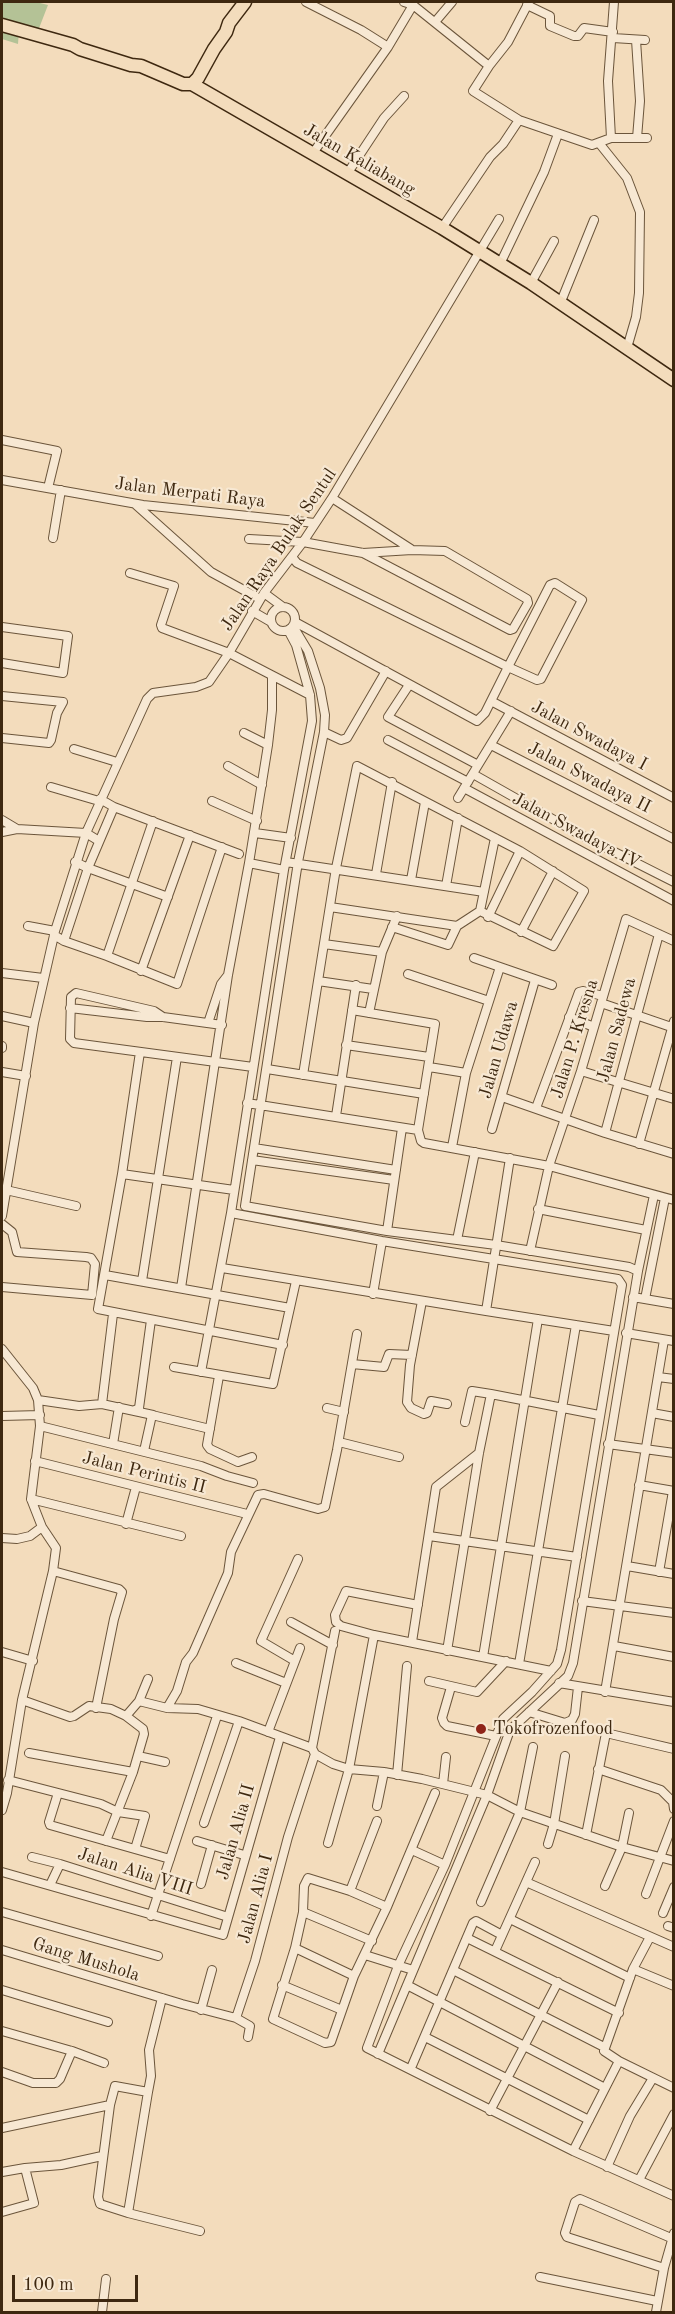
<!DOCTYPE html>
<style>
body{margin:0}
#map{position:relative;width:675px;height:2314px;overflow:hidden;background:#f3dcbc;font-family:"Old Standard TT",serif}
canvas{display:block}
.frame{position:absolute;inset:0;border:3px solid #3e2810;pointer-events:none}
.scale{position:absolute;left:12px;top:2275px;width:126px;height:27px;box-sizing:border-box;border:3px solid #3e2810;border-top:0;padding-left:8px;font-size:18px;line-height:21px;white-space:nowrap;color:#3e2810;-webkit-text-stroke:4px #f7e8d3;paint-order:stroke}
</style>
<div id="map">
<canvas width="675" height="2314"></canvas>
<div class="frame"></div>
<div class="scale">100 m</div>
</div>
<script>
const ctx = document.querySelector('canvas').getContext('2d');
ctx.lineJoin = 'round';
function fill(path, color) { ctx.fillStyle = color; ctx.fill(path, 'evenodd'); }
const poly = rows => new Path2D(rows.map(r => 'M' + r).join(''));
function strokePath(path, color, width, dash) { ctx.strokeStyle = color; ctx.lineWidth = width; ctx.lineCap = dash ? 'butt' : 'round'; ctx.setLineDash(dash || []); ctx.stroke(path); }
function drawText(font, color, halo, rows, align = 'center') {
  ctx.font = font + ' "Old Standard TT",serif'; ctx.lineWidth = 4.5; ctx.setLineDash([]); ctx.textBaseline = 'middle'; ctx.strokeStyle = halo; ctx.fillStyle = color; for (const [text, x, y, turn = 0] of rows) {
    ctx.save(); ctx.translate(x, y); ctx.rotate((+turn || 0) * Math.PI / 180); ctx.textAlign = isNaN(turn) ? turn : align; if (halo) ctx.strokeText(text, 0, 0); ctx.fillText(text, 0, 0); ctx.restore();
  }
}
const green = poly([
 [2,2,36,2,48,5,36,36,19,30,18,44,2,39]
]);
const street = poly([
 [306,2,361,30,388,47],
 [404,2,413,5,489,66,473,91,519,120,592,145,611,138,647,138],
 [527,5,550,16,550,26,574,36,578,36,584,28,613,32],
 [435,22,452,2],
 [613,38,645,40],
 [636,40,640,101,637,138],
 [489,66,508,42,529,2],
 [611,138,608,81,614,2],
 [599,143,627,178,640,212,639,293,636,317,627,348],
 [313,153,388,47,413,5],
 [347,174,384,118,404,96],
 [442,228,490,157,503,144,519,120],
 [500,264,544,172,558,134],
 [531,283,554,241],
 [560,304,594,220],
 [2,440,57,451,48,488],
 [2,480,143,505,315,523],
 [332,498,411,549],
 [135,504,211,572,260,599],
 [53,538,61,490],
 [249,539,303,542,363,553,412,550,445,551,527,599,528,603,513,629,510,630,363,553],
 [292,557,297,563,508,667,537,680,541,679,582,600,555,583,550,585,508,667,485,713,477,721,295,622],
 [130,573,174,586,161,625,162,628,229,653,310,695],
 [264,593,283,607],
 '271 619a12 12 0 1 1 24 0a12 12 0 1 1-24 0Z',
 [252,611,271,622],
 [293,626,308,651,320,688,325,715,324,732,298,862,245,1206,387,1231,496,1245,629,1267,638,1271,573,1663,568,1676,510,1730,487,1795,378,2054],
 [2,627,68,636,63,673,2,663],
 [288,630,296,645,310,695,312,721,284,870,231,1213,382,1241,618,1279,622,1285,561,1650,557,1664,532,1692,503,1719,445,1865,398,1966,367,2048,573,2151,674,2196],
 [409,685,388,717,478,765],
 [2,696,63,702,57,713,51,740,49,743,2,738],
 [491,701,674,798],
 [324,732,341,740,347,738,386,671],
 [244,733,268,745],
 [388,740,468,782],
 [491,745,674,839],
 [74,749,117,762],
 [228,766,262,785],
 [473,774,579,834,674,882],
 [51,787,99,801],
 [464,788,674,901],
 [458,798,511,711],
 [100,799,114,807,239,854],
 [212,801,257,821],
 [2,820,17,829],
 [2,832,17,829,86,833,99,841],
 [255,833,291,838],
 [75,862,88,868,168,897],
 [286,862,484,892],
 [249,863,268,745,272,710,272,676],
 [376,874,392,782],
 [411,880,425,802],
 [446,886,458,818],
 [330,907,457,926,480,911,495,838],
 [488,917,520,851],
 [28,926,55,931],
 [392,927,448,945,457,926],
 [521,932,553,871],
 [54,935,64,941,107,956,177,984,222,847],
 [64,941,88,868,114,807],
 [324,944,382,952],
 [107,956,153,821],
 [474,958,552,985],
 [141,971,190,835],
 [2,973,43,978],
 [408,974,489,1001],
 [318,981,373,989],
 [601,1003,674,1028],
 [70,1008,147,1017,163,1017,222,1025],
 [352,1010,435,1024,418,1130],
 [369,1013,382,952,397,916],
 [2,1016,34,1023],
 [163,1017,154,1011,76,993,71,997,70,1039,74,1043,253,1067],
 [569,1017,594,1027],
 [208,1023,221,984,228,975],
 [346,1045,429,1057],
 [2,1048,2,1046],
 [140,1052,122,1174,98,1309,283,1345],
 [429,1067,466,1073,500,967],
 [267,1069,424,1094],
 [581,1071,674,1099],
 [2,1072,26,1076],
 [303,1075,336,868,357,766,520,851,584,891,553,946,480,911],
 [502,1097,605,1133,674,1154],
 [247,1103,418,1130,421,1141,424,1143,549,1166,674,1200],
 [536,1108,579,992,583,991,603,996],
 [336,1116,356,985],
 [492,1129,535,980],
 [605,1133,659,934],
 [639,1144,674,1021],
 [452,1147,466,1073],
 [254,1148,396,1170],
 [252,1160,394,1180],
 [122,1174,234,1190],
 [6,1190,76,1206],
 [538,1209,646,1230],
 [2,1216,34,1023,55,931,86,833,147,699,153,693,196,687,209,682,229,653,264,593,303,542,332,498,499,219],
 [2,1224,12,1232,17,1252,86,1257,91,1258,95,1264,92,1295,2,1287],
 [387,1231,402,1128],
 [457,1240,475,1152],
 [530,1251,549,1166,581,1071,626,919,674,941],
 [222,1268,486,1311,510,1158],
 [638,1271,654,1195],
 [105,1275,290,1308],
 [142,1281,177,1057],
 [181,1288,228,975,249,863,284,870],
 [373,1294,382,1241],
 [633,1297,674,1304],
 [645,1299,665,1198],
 [422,1301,410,1365,407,1402,411,1408,424,1414,427,1413,431,1401,447,1404],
 [486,1311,614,1331],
 [626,1333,674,1341],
 [2,1349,33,1388,38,1400,40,1426,31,1499,42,1527,56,1548,53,1571,22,1700,7,1793,2,1810],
 [352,1364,384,1367,389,1354,412,1355],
 [174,1367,273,1384,296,1281],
 [201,1372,231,1213],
 [219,1376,207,1445,210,1449,238,1462,252,1457],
 [658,1377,674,1379],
 [38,1400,79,1406,102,1404,153,1415],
 [102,1404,113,1314],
 [327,1408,344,1412],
 [135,1410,139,1408,151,1320],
 [652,1413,674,1417],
 [2,1416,40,1415],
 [465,1422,472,1391,491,1394],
 [40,1426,201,1466,227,1476,253,1483],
 [339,1442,399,1457],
 [113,1444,119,1407],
 [608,1444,674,1453],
 [144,1451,152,1415,210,1429],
 [35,1461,247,1514],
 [639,1485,674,1491],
 [31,1499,181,1536],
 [126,1524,136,1487],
 [429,1536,577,1557],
 [2,1538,17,1539,30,1536,42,1527],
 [627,1566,674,1574],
 [53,1571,119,1589,122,1592,114,1619,96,1708],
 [659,1572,673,1491],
 [582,1601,674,1613],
 [418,1605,346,1591,335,1615,336,1622,341,1626,374,1635,551,1671],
 [291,1622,333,1645],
 [412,1642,436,1487,479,1453],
 [614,1646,674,1657],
 [447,1651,479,1453,491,1394,599,1415],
 [2,1652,33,1661],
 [483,1657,538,1319],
 [295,1661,261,1641,298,1559],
 [236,1663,286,1683],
 [519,1664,576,1325],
 [429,1681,477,1692,506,1661],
 [559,1683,674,1702],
 [451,1687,442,1718,444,1723,447,1726,496,1736],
 [605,1692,664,1340],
 [22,1700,70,1717,74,1716,89,1706,111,1709,126,1716,139,1701,167,1708,198,1709,239,1721,312,1748,315,1754,333,1764,349,1769,384,1772,422,1779,487,1795,520,1812,622,1847,674,1861],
 [139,1701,148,1679],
 [167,1708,177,1691,186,1662,193,1653,228,1573,231,1552,258,1495,264,1494,318,1509,325,1507,337,1450,357,1334],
 [529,1712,565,1723,572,1720,575,1714,578,1687],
 [268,1732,300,1648],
 [312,1748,335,1631],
 [29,1753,133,1772],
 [138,1756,165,1762],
 [598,1769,661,1790,673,1802,674,1809],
 [397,1775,407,1666],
 [8,1780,101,1804,118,1812,145,1816,135,1849],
 [443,1784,446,1757],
 [58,1793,49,1822,50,1825,170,1859],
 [377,1806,384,1772],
 [204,1823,239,1721],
 [586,1835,606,1733,674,1749],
 [106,1841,133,1772,144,1734,143,1729,126,1716],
 [197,1841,244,1855],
 [328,1843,349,1769,374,1635],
 [548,1844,554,1824,565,1756],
 [412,1850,445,1865],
 [32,1857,60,1864,228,1917],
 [2,1872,223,1935,280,1737],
 [526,1882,674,1947],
 [201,1884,212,1845],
 [50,1885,60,1864],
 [605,1886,622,1847,629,1813],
 [350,1891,377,1821],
 [646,1894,674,1821],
 [481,1902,520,1812,533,1747],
 [387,1907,350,1891,308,1878,304,1886,303,1912,295,1948,273,2019,325,2043,331,2042,354,1976,387,1907,435,1793],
 [2,1912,158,1956],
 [303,1912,372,1941],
 [663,1913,674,1887],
 [151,1916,217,1716],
 [510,1919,630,1978],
 [668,1926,674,1928],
 [650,1937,633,1969,604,2051,619,2061,674,2088],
 [467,1938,619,2013],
 [295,1948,354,1976],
 [2,1950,182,2004,236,2018,255,1961,288,1837,315,1754],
 [495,1951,535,1862],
 [365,1955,413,1970],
 [633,1969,674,1986],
 [453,1970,604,2047],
 [282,1985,342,2010],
 [407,1985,605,2088],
 [2,1990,108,2022],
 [162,1998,149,2050,151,2076,148,2092,115,2086,110,2105,98,2197,100,2204,128,2213,200,2231],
 [201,2010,212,1970],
 [236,2018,250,2026,248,2037],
 [2,2031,72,2051,104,2063],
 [425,2037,589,2120],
 [411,2068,473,1923,476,1921,502,1935],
 [2,2072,33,2083,56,2083,60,2079,72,2051],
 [490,2111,558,1982],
 [2,2128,110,2105],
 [573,2151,619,2061],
 [607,2167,630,2116,653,2078],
 [2,2172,25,2168,61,2165,102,2156],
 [639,2180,674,2114],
 [2,2212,34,2203,25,2168],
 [128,2213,148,2092],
 [664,2268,567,2237,565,2233,575,2202,580,2199,671,2238],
 [540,2277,657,2301],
 [102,2312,106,2279],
 [656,2312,664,2268,674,2233]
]);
const primary = poly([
 [2,25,73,45,80,49,131,65,141,66,183,84,192,84,442,228,531,283,674,380],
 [192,84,198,78,214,49,226,32,229,23,245,2]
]);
const markers = [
 [481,1729,6,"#8f2418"]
];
const streetNames = [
 ["Jalan Kaliabang",359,160,30],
 ["Jalan Merpati Raya",190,493,7],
 ["Jalan Raya Bulak Sentul",279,550,-56],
 ["Jalan Swadaya I",589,736,28],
 ["Jalan Swadaya II",589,778,27],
 ["Jalan Swadaya IV",576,831,28],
 ["Jalan Sadewa",617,1030,-75],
 ["Jalan P. Kresna",575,1039,-73],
 ["Jalan Udawa",499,1050,-74],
 ["Jalan Perintis II",144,1473,14],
 ["Jalan Alia II",236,1832,-74],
 ["Jalan Alia VIII",135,1872,18],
 ["Jalan Alia I",256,1899,-75],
 ["Gang Mushola",86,1960,17]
];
const poiNames = [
 ["Tokofrozenfood",493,1729]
];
fill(green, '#b4c296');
strokePath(street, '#6b553b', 10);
strokePath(primary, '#3e2810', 15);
strokePath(street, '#f7e8d3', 8);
strokePath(primary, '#f3dcbc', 12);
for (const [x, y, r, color] of markers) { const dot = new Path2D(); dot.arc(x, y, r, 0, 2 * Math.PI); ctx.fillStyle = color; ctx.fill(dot); strokePath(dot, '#f7e8d3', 2); }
drawText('18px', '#3e2810', '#f7e8d3', streetNames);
drawText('18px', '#3e2810', '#f7e8d3', poiNames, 'left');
</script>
